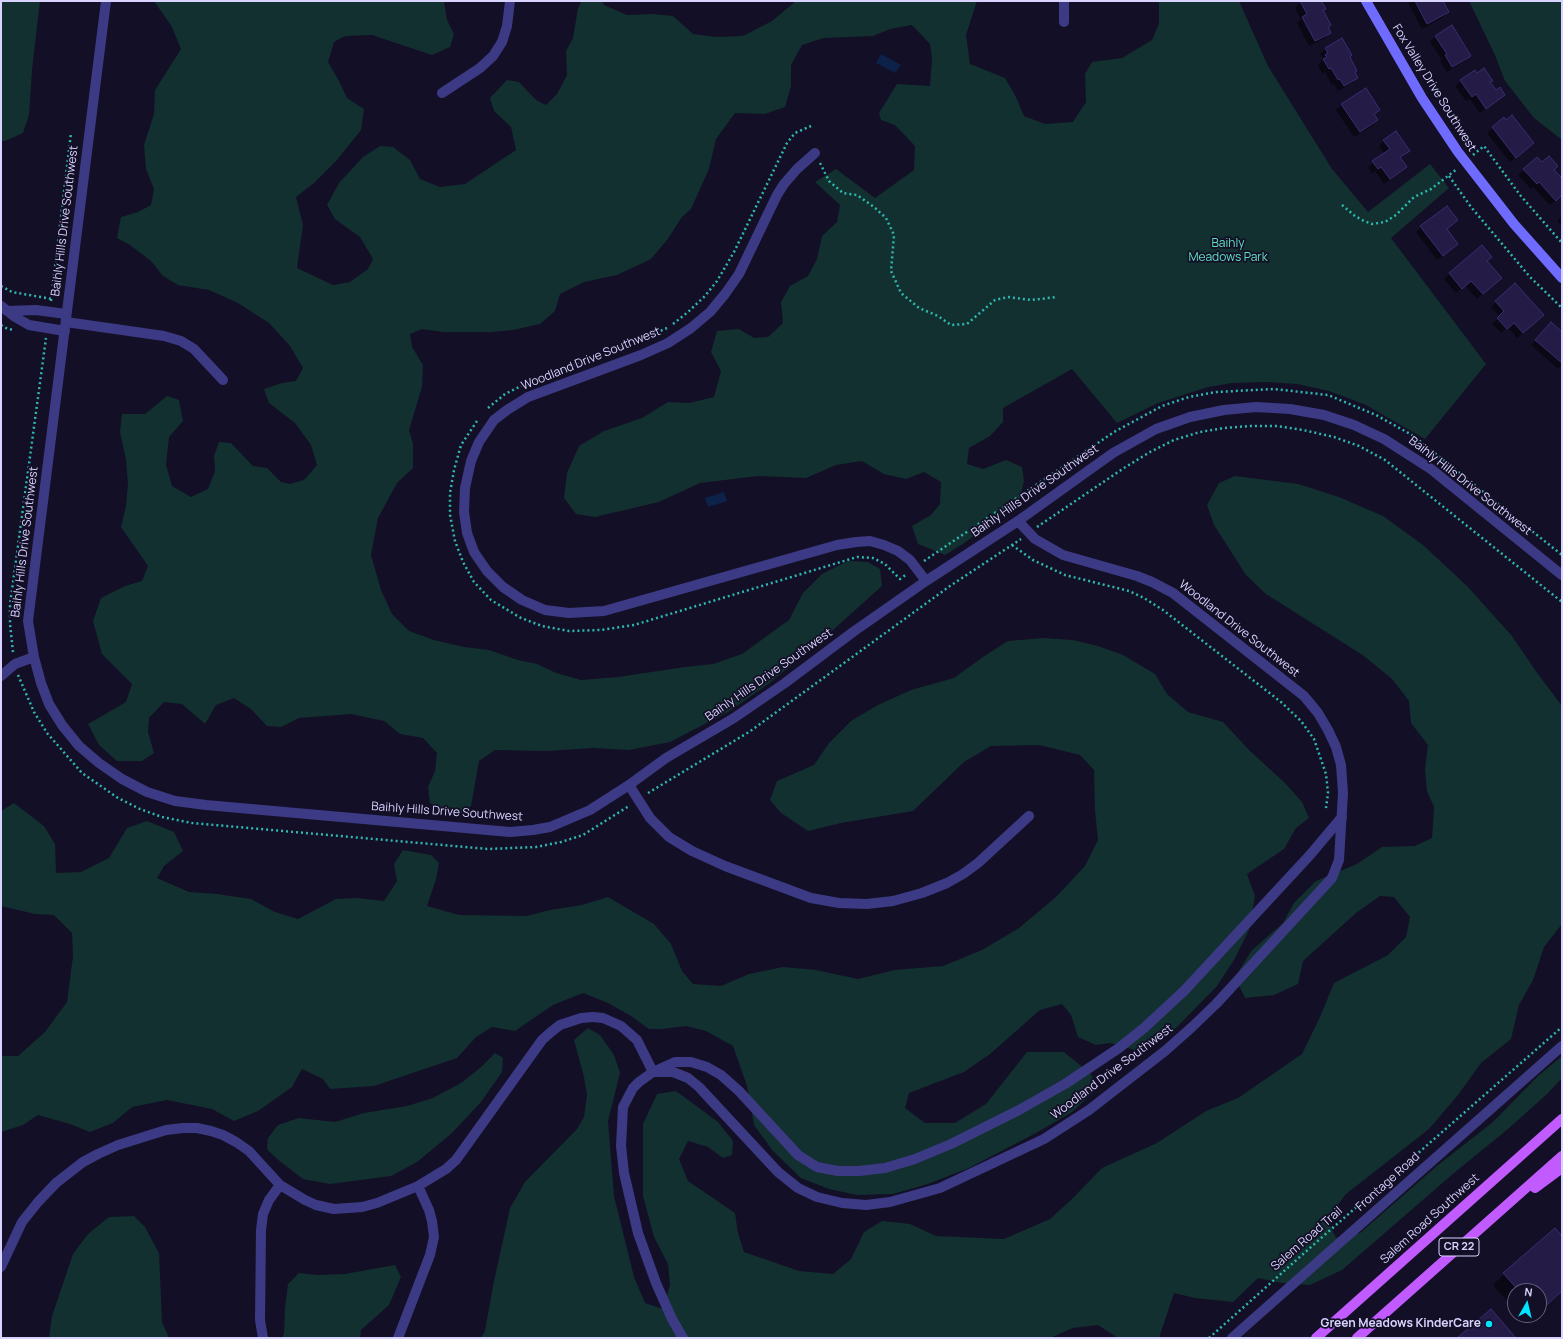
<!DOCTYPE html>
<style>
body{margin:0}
#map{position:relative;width:1563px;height:1339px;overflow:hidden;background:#130f26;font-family:Manrope,sans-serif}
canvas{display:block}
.frame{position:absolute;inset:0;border:2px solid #d9d4ff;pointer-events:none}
.north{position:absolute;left:1507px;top:1283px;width:40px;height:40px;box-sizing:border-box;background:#130f26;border:1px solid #625e7d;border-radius:50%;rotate:8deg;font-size:11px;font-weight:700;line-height:16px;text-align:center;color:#d9d4ff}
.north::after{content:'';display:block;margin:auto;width:14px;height:18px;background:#00e5ff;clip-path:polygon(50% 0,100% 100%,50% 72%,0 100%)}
</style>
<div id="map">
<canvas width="1563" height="1339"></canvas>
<div class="frame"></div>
<div class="north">N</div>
</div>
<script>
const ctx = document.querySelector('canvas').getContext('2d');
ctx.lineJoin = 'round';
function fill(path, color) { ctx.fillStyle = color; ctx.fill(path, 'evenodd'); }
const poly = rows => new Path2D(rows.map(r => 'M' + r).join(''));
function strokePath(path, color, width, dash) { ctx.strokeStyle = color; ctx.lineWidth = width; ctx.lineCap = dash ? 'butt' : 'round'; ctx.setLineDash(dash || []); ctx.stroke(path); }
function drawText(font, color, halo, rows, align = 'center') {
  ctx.font = font + ' Manrope,sans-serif'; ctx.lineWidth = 3.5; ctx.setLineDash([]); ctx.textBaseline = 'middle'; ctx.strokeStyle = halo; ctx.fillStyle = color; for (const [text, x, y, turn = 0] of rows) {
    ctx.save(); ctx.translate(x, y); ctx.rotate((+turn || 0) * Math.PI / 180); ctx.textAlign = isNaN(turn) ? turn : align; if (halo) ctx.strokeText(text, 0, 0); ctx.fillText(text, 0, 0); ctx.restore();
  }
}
const green = poly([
 [1,1,40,1,32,70,29,115,23,133,5,141,1,141],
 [154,1,444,1,447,20,454,34,450,47,432,55,372,35,345,36,334,42,328,62,339,81,347,98,364,109,361,130,337,160,314,183,296,197,303,225,297,268,333,285,350,282,368,269,373,259,360,237,335,219,327,205,339,183,363,157,380,146,393,147,410,160,420,179,440,187,465,184,516,150,511,127,494,111,490,98,507,80,519,82,536,100,546,105,557,94,567,75,566,51,573,38,578,8,582,1,602,1,604,5,627,15,652,14,673,16,693,34,716,37,743,36,772,21,796,1,977,1,966,35,970,64,1005,78,1016,97,1024,116,1045,124,1073,122,1086,102,1085,74,1092,62,1122,58,1152,40,1159,24,1159,1,1239,1,1268,66,1332,169,1368,212,1430,164,1449,188,1391,238,1486,364,1425,439,1366,405,1329,391,1297,384,1267,382,1232,383,1208,387,1158,403,1117,423,1072,369,1003,408,1003,422,990,436,969,448,967,464,983,469,1006,460,1022,467,1024,481,1018,506,1004,513,963,544,945,555,918,544,912,526,931,515,940,504,941,482,924,472,906,479,884,474,862,461,836,465,806,478,758,476,700,483,659,502,595,517,576,514,564,498,567,473,579,446,604,431,642,418,668,402,689,403,714,397,721,371,711,352,717,331,739,329,754,338,768,337,783,323,781,302,790,286,808,276,817,259,822,236,837,222,840,205,815,182,836,169,875,198,914,170,915,146,895,125,881,120,879,113,897,84,930,86,932,58,930,44,912,25,890,29,873,36,824,38,802,45,791,65,791,86,785,107,765,114,735,113,716,139,709,169,691,209,682,217,667,240,651,259,617,275,584,282,560,294,555,311,540,324,513,330,492,332,443,332,422,329,410,334,412,347,423,365,422,387,409,430,413,444,413,468,397,483,378,518,371,555,381,590,392,614,409,631,434,640,464,647,489,650,518,660,537,664,556,673,581,680,618,677,685,667,713,664,742,654,789,620,803,593,822,574,848,561,868,562,880,569,882,586,814,647,767,685,728,712,670,742,629,750,593,748,546,751,495,750,479,761,471,806,463,814,443,812,430,803,428,787,435,771,437,753,423,738,400,734,384,721,351,714,299,718,281,727,267,726,251,709,234,698,216,705,205,724,182,704,164,702,149,718,148,732,154,753,142,761,117,761,99,745,88,724,126,702,132,684,102,654,93,621,101,598,125,586,142,581,148,566,121,527,126,506,128,484,126,460,120,432,122,414,145,414,167,396,179,400,183,421,169,437,166,465,172,486,191,497,208,489,215,471,214,456,219,442,231,443,253,466,267,468,281,482,290,484,304,480,317,465,311,445,295,423,269,403,264,389,282,383,296,381,303,368,290,346,269,323,238,303,209,290,178,285,163,276,151,261,130,245,117,238,121,217,138,212,151,205,154,189,146,169,144,145,154,114,155,90,181,49,172,27],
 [1469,1,1562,1,1562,140,1534,118,1505,81,1495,55],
 [1235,476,1298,484,1339,497,1383,516,1423,545,1467,586,1512,636,1535,670,1562,706,1562,924,1544,947,1533,980,1519,1005,1511,1039,1481,1063,1458,1095,1429,1129,1346,1194,1327,1219,1336,1238,1360,1233,1438,1165,1493,1122,1538,1076,1562,1056,1562,1078,1547,1094,1508,1129,1454,1173,1342,1270,1310,1285,1282,1283,1258,1278,1233,1302,1195,1298,1174,1293,1159,1338,1118,1338,1098,1325,1073,1328,1050,1338,481,1338,485,1331,493,1286,510,1208,525,1182,577,1129,584,1117,587,1095,584,1077,574,1040,588,1028,600,1035,614,1055,620,1073,608,1121,614,1196,634,1277,645,1303,663,1309,670,1285,668,1264,654,1237,643,1196,643,1124,657,1094,676,1091,718,1122,733,1141,732,1155,723,1158,708,1147,688,1141,679,1159,688,1181,735,1213,738,1233,744,1252,799,1271,833,1274,851,1259,864,1232,882,1221,910,1224,936,1236,1004,1239,1050,1219,1072,1199,1102,1168,1157,1143,1206,1111,1238,1098,1302,1054,1320,1017,1334,983,1388,955,1406,937,1410,917,1394,897,1380,896,1356,913,1303,961,1298,984,1274,995,1245,998,1235,977,1252,950,1283,923,1294,903,1316,881,1357,864,1382,847,1415,846,1432,838,1434,807,1427,791,1425,769,1428,745,1411,723,1409,701,1392,679,1364,656,1266,594,1246,575,1214,525,1207,505,1219,483],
 [1043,638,1072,640,1098,646,1123,655,1155,674,1167,694,1188,712,1223,722,1249,750,1285,783,1302,802,1309,818,1296,828,1284,849,1247,874,1255,896,1249,930,1234,960,1217,986,1174,1030,1138,1051,1110,1043,1096,1045,1078,1037,1071,1015,1062,1004,1040,1010,990,1054,964,1072,909,1093,905,1108,925,1123,955,1123,986,1104,1027,1052,1064,1052,1091,1074,1098,1088,1072,1112,1036,1133,969,1168,928,1184,893,1194,857,1195,829,1189,801,1178,773,1151,754,1125,747,1086,733,1046,706,1031,686,1026,662,1029,649,1029,631,1016,608,1003,583,993,553,1005,515,1031,492,1027,476,1037,457,1058,374,1086,330,1089,323,1079,302,1069,292,1087,258,1111,234,1121,212,1109,167,1100,132,1107,113,1123,90,1132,70,1124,38,1115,23,1125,1,1132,1,1056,18,1056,45,1032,67,1002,73,956,72,933,54,915,35,914,1,906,1,811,14,803,44,826,55,844,56,873,81,872,109,858,127,828,147,821,174,832,183,851,164,866,157,878,189,892,217,894,251,899,275,912,298,919,336,899,357,898,384,901,397,881,394,864,403,850,431,855,439,863,436,879,427,906,459,915,527,916,550,910,582,905,608,897,654,924,671,944,682,971,693,984,721,986,749,974,783,967,816,970,858,979,895,970,943,966,982,950,1019,928,1056,897,1085,866,1098,840,1095,811,1094,770,1080,755,1039,745,991,746,964,762,913,811,841,823,808,831,781,813,770,800,777,781,814,765,829,743,851,721,878,705,911,690,954,678,983,657,1008,641],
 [495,1053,503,1058,502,1072,481,1102,452,1133,417,1162,391,1176,330,1184,303,1179,277,1159,267,1149,268,1138,278,1125,299,1118,335,1122,364,1113,407,1106,433,1098,461,1083,480,1068],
 [134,1216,145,1227,159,1253,162,1322,169,1338,49,1338,52,1316,73,1254,88,1234,109,1217],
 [395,1265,401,1277,389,1305,361,1330,360,1338,282,1338,284,1333,285,1308,288,1284,299,1273,317,1275,345,1274]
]);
const water = poly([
 [881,54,901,65,895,73,876,63],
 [724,492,727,501,708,507,705,498]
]);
const shadow = poly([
 [1303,1,1320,1,1324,9,1322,11,1330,33,1325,38,1309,46,1297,23,1301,19,1295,8],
 [1407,1,1442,1,1448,12,1442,18,1422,29],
 [1436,36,1469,56,1464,61,1447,72,1440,61,1442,60,1430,42],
 [1326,48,1349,58,1357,78,1352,83,1338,91,1334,84,1332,85,1325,72,1323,74,1318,66,1323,58,1320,54],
 [1477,75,1491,81,1489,83,1496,92,1504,95,1480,113,1470,99,1466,101,1455,86,1461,81],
 [1342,104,1379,110,1374,115,1377,120,1372,126,1354,137,1336,110],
 [1504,119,1533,143,1510,162,1487,133],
 [1384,140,1408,150,1399,158,1405,167,1384,184,1375,171,1372,174,1368,167,1384,154,1379,146],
 [1542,164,1553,170,1562,180,1562,194,1550,205,1533,187,1531,189,1518,175,1524,170],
 [1562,216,1562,226,1557,221],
 [1421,227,1446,229,1452,249,1437,260,1416,232],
 [1481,246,1486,261,1501,278,1477,299,1465,285,1456,293,1444,279],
 [1496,302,1537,320,1517,338,1508,327,1501,333,1492,324,1500,317,1491,307],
 [1546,329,1562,333,1562,364,1558,369,1531,345],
 [1562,1237,1562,1291,1539,1312,1539,1291,1515,1291,1515,1310,1493,1285,1504,1274],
 [1519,1315,1535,1315,1526,1323]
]);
const building = poly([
 [1300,1,1321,1,1326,9,1323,10,1331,25,1328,27,1331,33,1315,41,1302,17,1307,14,1300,1],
 [1415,1,1443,1,1449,12,1427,24,1415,1],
 [1452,25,1471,56,1452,67,1445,55,1447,54,1435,36,1452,25],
 [1342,38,1352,55,1350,57,1357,71,1355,72,1358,78,1344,86,1340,79,1338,80,1331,68,1329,69,1323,59,1327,57,1325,55,1328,53,1325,48,1342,38],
 [1484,68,1493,81,1490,82,1496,90,1500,87,1505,95,1486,109,1476,94,1472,97,1460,80,1475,70,1477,73,1484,68],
 [1366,88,1380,110,1374,114,1378,120,1360,132,1341,104,1366,88],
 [1512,115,1534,143,1516,158,1492,127,1504,117,1506,120,1512,115],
 [1396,131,1410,151,1400,157,1407,167,1390,179,1381,167,1378,169,1372,161,1390,149,1383,140,1396,131],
 [1549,156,1558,166,1554,170,1562,178,1562,195,1556,201,1539,182,1537,184,1523,169,1537,157,1542,162,1549,156],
 [1447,206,1458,220,1447,229,1458,244,1443,256,1420,226,1447,206],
 [1482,245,1492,257,1487,261,1502,278,1483,294,1471,281,1462,289,1449,273,1482,245],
 [1515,283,1544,315,1523,333,1514,323,1507,329,1497,318,1504,311,1495,301,1515,283],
 [1551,322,1562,332,1562,363,1535,340,1551,322],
 [1555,1228,1562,1236,1562,1291,1539,1312,1539,1291,1519,1291,1503,1273,1555,1228],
 [1491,1309,1516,1338,1457,1338,1491,1309]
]);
const path = poly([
 [1473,155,1484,146,1520,195,1562,243],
 [820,163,829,181,843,193,857,195,874,207,886,218,894,235,891,271,901,293,919,308,938,316,951,325,967,324,995,300,1008,297,1031,300,1057,297],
 [1449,176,1471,207,1530,277,1562,308],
 [1342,205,1355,216,1364,221,1372,224,1385,222,1396,215,1414,197,1431,189,1457,169],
 [1,286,12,292,52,299],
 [51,301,71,133],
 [673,324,688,312,705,296,717,281,734,252,787,143,795,133,811,126],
 [1,325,6,328,13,330],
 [615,351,667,328],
 [488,408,505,394,529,382,586,361],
 [477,421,461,445,454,470,450,493,450,515,455,541,463,562,474,582,491,600,521,618,542,626,569,631,601,630,634,625,857,557,873,558,885,564,900,579,907,574],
 [1037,527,1124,468,1150,452,1174,440,1200,432,1224,428,1250,426,1277,426,1303,430,1334,437,1359,446,1385,460,1562,602],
 [1012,545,1033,560,1065,575,1129,591,1144,598,1163,610,1281,702,1301,721,1314,739,1326,774,1328,793,1326,808],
 [924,561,1114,432,1162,406,1189,397,1216,392,1274,389,1328,395,1376,415,1412,435,1562,555],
 [13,652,10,624,10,605,46,338],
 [18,675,34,712,47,733,82,773,118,798,140,809,162,817,192,823,488,849,511,848,536,847,561,842,583,835,629,806],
 [648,793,749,732,950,586,1021,539],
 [1209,1338,1320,1239,1562,1027]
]);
const street = poly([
 [106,1,28,621,34,657,41,683,49,704,62,725,79,746,99,763,122,779,147,792,175,801,206,805,510,832,533,830,550,827,590,810,629,785,666,758,734,718,785,683,853,632,926,581,1018,521,1113,453,1156,429,1190,417,1224,410,1256,407,1290,409,1324,415,1354,425,1384,439,1431,469,1562,575],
 [1064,1,1064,22],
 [442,93,480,68,493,56,502,42,507,26,510,1],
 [815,153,797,169,784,184,777,195,739,274,725,294,710,312,691,328,668,343,641,355,528,397,507,410,494,420,479,442,471,461,465,488,464,512,467,533,474,552,487,571,503,587,522,600,545,610,569,613,604,611,837,545,856,542,870,541,884,545,898,551,910,560,926,581],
 [1,306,15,317,29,325,65,331],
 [7,311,36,310,66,314],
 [66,322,164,336,181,341,194,349,223,380],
 [1,676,15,664,34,657],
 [629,785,650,818,669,837,692,851,725,866,811,898,839,903,867,904,893,901,922,893,947,883,963,874,978,863,1029,816],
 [653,1072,673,1072,688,1078,699,1087,778,1172,798,1188,817,1197,842,1203,866,1205,890,1202,940,1188,1044,1139,1089,1110,1165,1051,1191,1028,1216,1004,1332,878,1339,860,1343,793,1341,765,1336,747,1328,730,1318,713,1304,696,1173,593,1152,582,1137,576,1063,555,1035,539,1018,521],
 [1,1267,22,1222,38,1202,56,1183,83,1162,98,1154,118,1145,166,1130,183,1128,197,1128,211,1131,223,1135,236,1142,249,1151,280,1185,305,1200,316,1205,334,1209,362,1207,377,1203,418,1186,446,1169,456,1160,542,1040,551,1032,560,1025,581,1018,593,1017,603,1018,621,1026,637,1040,653,1072],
 [263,1338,260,1320,261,1230,263,1214,269,1200,280,1185],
 [398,1338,430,1255,434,1237,432,1221,429,1210,418,1186],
 [683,1338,672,1319,656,1283,638,1233,624,1173,621,1146,623,1107,633,1088,639,1082,653,1072,675,1062,691,1062,707,1067,721,1075,739,1091,798,1155,817,1167,838,1171,859,1171,885,1168,915,1159,951,1144,1019,1110,1065,1084,1119,1048,1144,1028,1184,991,1310,855,1342,817],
 [1232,1338,1562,1046]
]);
const secondary = poly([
 [1366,1,1422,98,1458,152,1514,224,1562,278]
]);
const primary = poly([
 [1535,1188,1562,1168],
 [1316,1338,1562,1119],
 [1357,1338,1562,1156]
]);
const markers = [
 [1489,1324,4,"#00e5ff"]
];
const shields = [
 [1459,1247,40]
];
const shieldNames = [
 ["CR 22",1459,1247]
];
const streetNames = [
 ["Fox Valley Drive Southwest",1434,88,58],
 ["Baihly Hills Drive Southwest",65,221,-83],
 ["Woodland Drive Southwest",591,359,-22],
 ["Baihly Hills Drive Southwest",1470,486,38],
 ["Baihly Hills Drive Southwest",1035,491,-35],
 ["Baihly Hills Drive Southwest",25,542,-83],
 ["Woodland Drive Southwest",1239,629,38],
 ["Baihly Hills Drive Southwest",769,675,-35],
 ["Baihly Hills Drive Southwest",447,812,4],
 ["Woodland Drive Southwest",1112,1072,-37],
 ["Frontage Road",1388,1182,-42],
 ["Salem Road Southwest",1430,1219,-42],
 ["Salem Road Trail",1307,1239,-41]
];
const parkNames = [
 ["Baihly",1228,244],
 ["Meadows Park",1228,258]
];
const poiNames = [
 ["Green Meadows KinderCare",1481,1324]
];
fill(green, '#12302f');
fill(water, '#0c2248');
fill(shadow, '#0007');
fill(building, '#241b47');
strokePath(building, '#3b2d73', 1);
strokePath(path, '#2fb8b0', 2.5, [2, 3]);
strokePath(street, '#3d3a85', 10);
strokePath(secondary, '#6f6bff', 10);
strokePath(primary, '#c25bff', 10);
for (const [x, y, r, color] of markers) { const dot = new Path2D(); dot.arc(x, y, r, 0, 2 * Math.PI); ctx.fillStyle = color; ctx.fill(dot); strokePath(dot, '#130f26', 1.5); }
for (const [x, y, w] of shields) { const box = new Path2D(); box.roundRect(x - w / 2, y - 9, w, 18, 3); ctx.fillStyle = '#130f26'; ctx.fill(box); strokePath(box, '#d9d4ff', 1); }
drawText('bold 11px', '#d9d4ff', null, shieldNames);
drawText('12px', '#d9d4ff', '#130f26', streetNames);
drawText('12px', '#5fe0c0', '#130f26', parkNames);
drawText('bold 12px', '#d9d4ff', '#130f26', poiNames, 'right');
</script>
